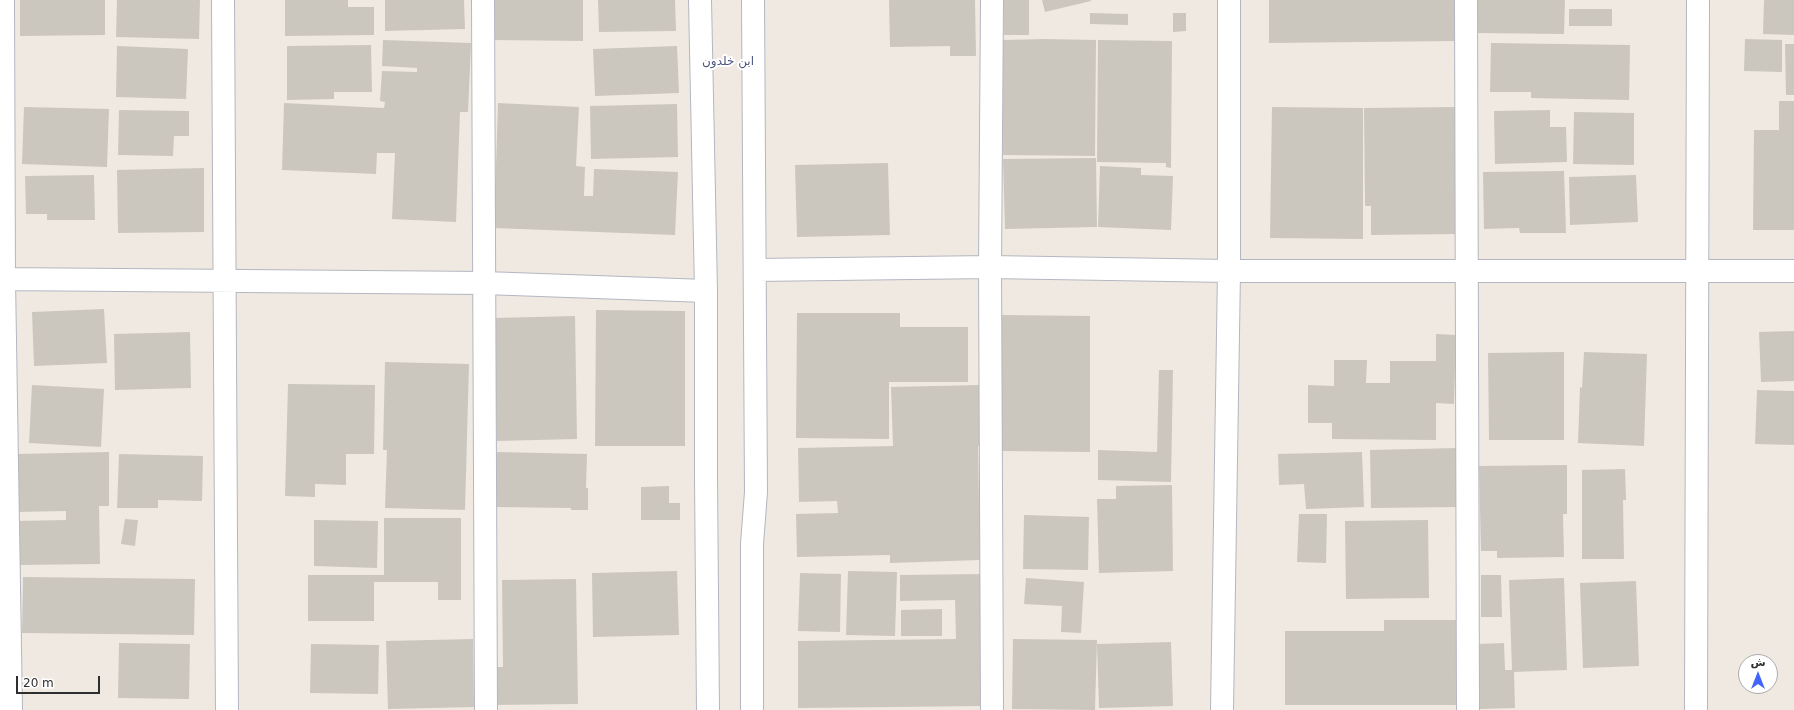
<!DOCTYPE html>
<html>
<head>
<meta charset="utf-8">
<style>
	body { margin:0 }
	#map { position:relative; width:1794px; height:710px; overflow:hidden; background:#efe9e1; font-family:"DejaVu Sans","Noto Naskh Arabic",sans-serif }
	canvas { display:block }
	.north { position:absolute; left:1738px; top:654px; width:40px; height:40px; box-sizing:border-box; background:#fff; border:1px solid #ababab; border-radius:50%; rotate:0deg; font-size:11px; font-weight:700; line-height:16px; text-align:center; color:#2e2e2e }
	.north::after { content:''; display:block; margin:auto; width:14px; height:18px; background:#4264fb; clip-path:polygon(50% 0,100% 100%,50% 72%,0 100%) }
	.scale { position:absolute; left:16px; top:676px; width:84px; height:18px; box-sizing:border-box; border:2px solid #2e2e2e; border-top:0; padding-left:5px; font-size:12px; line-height:14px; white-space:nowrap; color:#2e2e2e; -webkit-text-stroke:3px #fff; paint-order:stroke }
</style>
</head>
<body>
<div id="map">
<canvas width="1794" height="710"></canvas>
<div class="north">ش</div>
<div class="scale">20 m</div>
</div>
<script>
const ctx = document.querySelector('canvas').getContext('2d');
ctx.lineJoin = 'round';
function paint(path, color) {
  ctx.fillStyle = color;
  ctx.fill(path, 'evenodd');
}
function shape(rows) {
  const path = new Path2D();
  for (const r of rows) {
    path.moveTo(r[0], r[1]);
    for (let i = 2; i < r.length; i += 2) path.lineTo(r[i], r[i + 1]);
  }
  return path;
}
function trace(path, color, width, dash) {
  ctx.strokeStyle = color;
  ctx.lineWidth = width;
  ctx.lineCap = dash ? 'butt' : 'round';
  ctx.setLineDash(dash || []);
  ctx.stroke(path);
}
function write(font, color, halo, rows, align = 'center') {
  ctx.font = font + ' "DejaVu Sans","Noto Naskh Arabic",sans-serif';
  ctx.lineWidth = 4;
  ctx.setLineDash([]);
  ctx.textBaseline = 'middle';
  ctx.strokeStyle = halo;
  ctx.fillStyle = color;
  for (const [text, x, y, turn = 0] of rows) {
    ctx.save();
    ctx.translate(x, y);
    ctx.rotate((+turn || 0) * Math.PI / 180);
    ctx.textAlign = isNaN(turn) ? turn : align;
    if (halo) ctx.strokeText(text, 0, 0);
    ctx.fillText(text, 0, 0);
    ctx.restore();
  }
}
paint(shape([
	[20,0,105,0,105,35,20,36],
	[117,0,200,0,199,39,116,37],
	[285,0,348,0,348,7,374,7,374,35,285,36],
	[385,0,464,0,465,29,385,31],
	[492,0,583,0,583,41,491,40],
	[598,0,675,0,676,31,599,32],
	[889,0,975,0,976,56,950,56,950,46,890,47],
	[1004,0,1029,0,1029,35,1004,35],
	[1042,0,1091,0,1091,1,1045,12],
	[1269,0,1457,0,1457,41,1269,43],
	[1476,0,1565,0,1564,34,1475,33],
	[1764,0,1794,0,1794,35,1763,34],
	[1569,9,1612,9,1612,26,1569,26],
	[1090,13,1128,14,1128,25,1090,24],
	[1173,13,1186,13,1186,31,1173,32],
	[1045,39,1096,40,1095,156,1003,155,1003,40],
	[1745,39,1782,40,1782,72,1744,71],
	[383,40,471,43,468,112,460,112,456,222,392,219,395,153,377,153,376,174,282,170,284,103,384,108,385,102,380,101,382,71,417,72,417,68,382,66],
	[1098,40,1172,41,1171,168,1166,167,1166,163,1097,162],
	[1491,43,1630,45,1629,100,1531,98,1531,92,1490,92],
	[1785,44,1794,44,1794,95,1786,95],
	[371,45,372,92,334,92,334,99,287,100,287,46],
	[117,46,188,49,186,99,116,97],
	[677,46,679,93,595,96,593,49],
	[1779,101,1794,101,1794,230,1753,230,1754,130,1779,130],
	[498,103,579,107,576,166,585,167,584,196,593,196,594,169,678,172,675,235,494,228],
	[677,104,678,157,591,159,590,106],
	[24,107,109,109,107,167,22,164],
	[1272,107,1363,108,1363,239,1270,238],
	[1457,107,1458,234,1371,235,1371,206,1365,206,1364,108],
	[119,110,189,111,189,136,174,136,173,156,118,155],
	[1550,110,1550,127,1566,127,1567,162,1495,164,1494,111],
	[1574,112,1634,113,1634,165,1573,164],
	[1096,158,1097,227,1005,229,1003,159],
	[888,163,890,235,797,237,795,165],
	[1100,166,1141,168,1141,175,1173,176,1171,230,1098,227],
	[204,168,204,232,118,233,117,170],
	[1564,171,1566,233,1520,233,1519,228,1484,229,1483,172],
	[94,175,95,220,47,220,47,214,26,214,25,176],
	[1636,175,1638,222,1570,225,1569,177],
	[104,309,107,363,34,366,32,312],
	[596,310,685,311,685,446,595,446],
	[797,313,900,313,900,327,968,327,968,382,889,382,889,439,796,438],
	[1002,315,1090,316,1090,452,1001,451],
	[575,316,577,439,497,441,494,318],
	[1794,331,1794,381,1761,382,1759,332],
	[190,332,191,388,115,390,114,334],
	[1436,334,1456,335,1454,404,1436,403,1436,440,1332,439,1332,423,1308,423,1308,385,1334,386,1334,360,1367,360,1366,383,1390,383,1390,361,1436,361],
	[1564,352,1564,440,1489,440,1488,353],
	[1584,352,1647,354,1644,446,1578,443,1580,387,1582,388],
	[385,362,469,364,465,510,385,508,387,450,383,450],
	[1159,370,1173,370,1171,482,1098,480,1098,450,1157,452],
	[288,384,375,385,374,454,346,454,346,485,315,484,315,497,285,496],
	[32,385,104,389,101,447,29,443],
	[979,385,980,446,978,446,980,560,890,563,890,555,797,557,796,514,838,513,837,501,799,502,798,448,893,446,891,387],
	[1757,390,1794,391,1794,445,1755,444],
	[1458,448,1459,507,1371,508,1370,450],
	[109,452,109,506,99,506,100,564,18,565,17,521,66,520,66,511,17,512,16,454],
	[497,452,587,454,586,488,588,488,588,510,571,510,571,508,496,507],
	[1362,452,1364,507,1306,509,1304,484,1279,485,1278,454],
	[119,454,203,456,202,501,158,500,158,508,117,508],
	[1567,465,1567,514,1563,514,1564,557,1497,558,1497,551,1481,551,1479,466],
	[1625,469,1626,500,1623,500,1624,559,1582,559,1582,470],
	[1172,485,1173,571,1099,573,1097,499,1116,499,1116,486],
	[669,486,669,503,680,503,680,520,641,520,641,487],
	[1299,514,1327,514,1326,563,1297,562],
	[1024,515,1089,517,1088,570,1023,569],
	[384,518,461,518,461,600,438,600,438,582,374,582,374,621,308,621,308,575,384,575],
	[125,519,138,520,135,546,121,544],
	[314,520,378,521,377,568,314,566],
	[1428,520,1429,598,1346,599,1345,521],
	[677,571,679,635,593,637,592,573],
	[848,571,897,572,895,636,846,635],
	[800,573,841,574,840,632,798,631],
	[983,574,984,706,798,708,798,641,956,639,955,600,900,601,900,575],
	[1481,575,1501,575,1502,617,1481,617],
	[23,577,195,579,194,635,22,633],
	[1026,578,1084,582,1081,633,1061,632,1062,606,1024,604],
	[1564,578,1567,670,1514,672,1515,708,1480,709,1478,644,1504,643,1505,670,1512,670,1509,580],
	[576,579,578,704,490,705,490,667,503,667,502,580],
	[1636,581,1639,666,1583,668,1580,583],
	[942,609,942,636,901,636,901,610],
	[1384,620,1458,620,1458,705,1285,705,1285,631,1384,631],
	[473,639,474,707,388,709,386,641],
	[1013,639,1097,640,1095,710,1012,709],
	[1171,642,1173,706,1099,708,1097,644],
	[119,643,190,644,189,699,118,698],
	[311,644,379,645,378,694,310,693]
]), '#cbc7bf');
const minor = shape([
	[3,0,4,279,11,710],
	[223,0,227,710],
	[483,0,486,710],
	[700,0,706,291,706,477,708,710],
	[992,0,990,267,992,710],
	[1466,0,1468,710],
	[755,270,990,267,1229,271,1794,271],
	[0,279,485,283,706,291],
	[752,710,752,544,756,492,753,0],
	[1222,710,1229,271,1229,0],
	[1696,710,1698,0]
]);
trace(minor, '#b4b7c1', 24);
trace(minor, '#fff', 22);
write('12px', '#4d5680', '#fff', [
	["ابن خلدون",728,62]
]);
</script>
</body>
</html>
